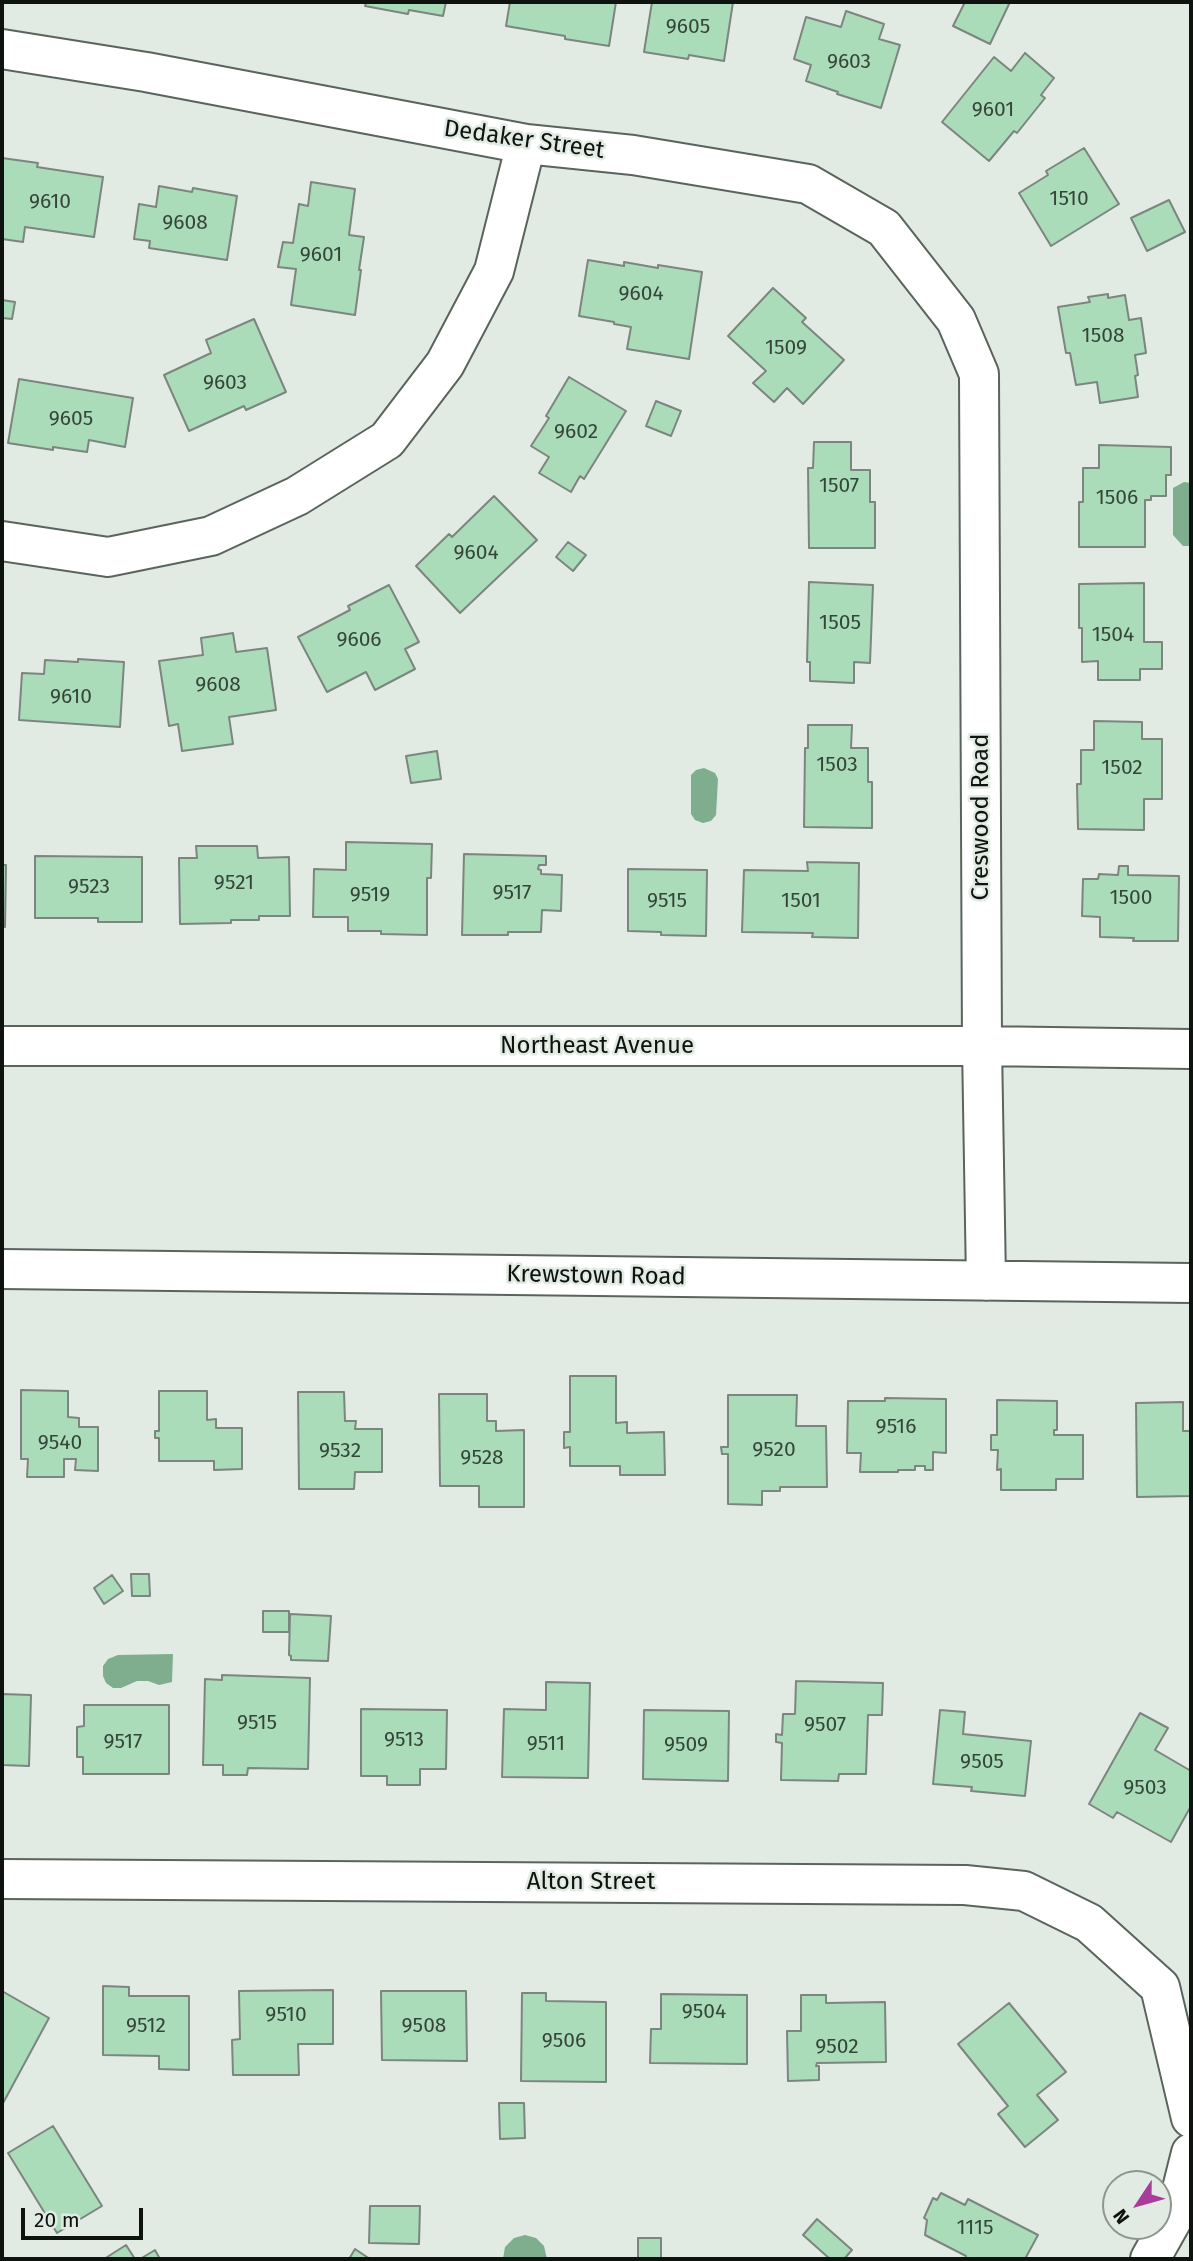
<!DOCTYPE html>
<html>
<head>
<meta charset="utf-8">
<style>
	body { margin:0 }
	#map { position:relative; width:1193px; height:2261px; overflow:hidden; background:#e1ebe4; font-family:"Fira Sans",sans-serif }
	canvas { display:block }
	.frame { position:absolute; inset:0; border:4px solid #0f1310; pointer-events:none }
	.north { position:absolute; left:1102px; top:2170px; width:70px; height:70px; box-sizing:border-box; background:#e1ebe4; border:2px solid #8d958f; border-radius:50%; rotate:234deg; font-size:19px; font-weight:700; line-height:28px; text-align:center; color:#0f1310 }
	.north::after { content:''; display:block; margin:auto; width:24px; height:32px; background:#aa3c99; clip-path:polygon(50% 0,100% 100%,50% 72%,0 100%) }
	.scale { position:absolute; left:21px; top:2208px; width:122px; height:32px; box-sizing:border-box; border:4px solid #0f1310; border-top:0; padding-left:9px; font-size:21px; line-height:24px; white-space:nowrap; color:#0f1310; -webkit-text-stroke:5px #e1ebe4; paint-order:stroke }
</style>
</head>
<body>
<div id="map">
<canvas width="1193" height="2261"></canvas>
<div class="frame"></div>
<div class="north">N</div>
<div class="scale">20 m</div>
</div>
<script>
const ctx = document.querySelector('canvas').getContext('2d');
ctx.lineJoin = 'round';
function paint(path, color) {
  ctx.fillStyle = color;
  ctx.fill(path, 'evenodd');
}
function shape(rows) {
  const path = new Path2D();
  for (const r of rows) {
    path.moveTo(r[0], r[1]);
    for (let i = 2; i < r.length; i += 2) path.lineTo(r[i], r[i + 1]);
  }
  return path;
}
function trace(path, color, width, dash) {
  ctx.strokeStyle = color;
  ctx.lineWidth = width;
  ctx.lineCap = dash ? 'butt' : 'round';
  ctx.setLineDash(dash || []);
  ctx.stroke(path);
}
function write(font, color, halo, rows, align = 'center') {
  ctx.font = font + ' "Fira Sans",sans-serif';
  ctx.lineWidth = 5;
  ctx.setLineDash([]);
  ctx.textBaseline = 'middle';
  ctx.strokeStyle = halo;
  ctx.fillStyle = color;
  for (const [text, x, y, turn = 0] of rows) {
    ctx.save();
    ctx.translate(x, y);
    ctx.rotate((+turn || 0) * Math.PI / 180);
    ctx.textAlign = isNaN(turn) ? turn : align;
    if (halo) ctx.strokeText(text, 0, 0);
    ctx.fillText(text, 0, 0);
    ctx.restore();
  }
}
paint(shape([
	[1184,482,1191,483,1191,546,1183,546,1173,535,1173,488],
	[704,768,715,773,718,779,716,815,711,821,703,823,695,820,691,814,691,775,696,770],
	[173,1654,172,1682,159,1685,148,1681,137,1681,121,1688,113,1688,106,1683,103,1676,103,1666,108,1659,118,1655],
	[525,2235,536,2238,544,2246,547,2259,503,2259,505,2247,514,2238]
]), '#7eae8d');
const building = shape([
	[360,2,446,2,443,16,409,10,408,14,365,6,366,3,360,2],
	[510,2,616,2,609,46,565,39,565,36,506,26,510,2],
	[652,2,733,2,724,61,689,55,688,59,644,52,652,2],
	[965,2,1010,2,990,44,953,26,965,2],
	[846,11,884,24,879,39,900,45,881,108,837,94,838,92,806,81,811,65,794,59,806,17,841,27,846,11],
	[1025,53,1054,78,1041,95,1045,98,1017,133,1014,131,989,161,942,122,994,57,1011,71,1025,53],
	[1084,148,1119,204,1051,246,1019,193,1048,175,1046,171,1084,148],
	[2,158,38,163,37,167,103,177,94,237,25,227,23,242,2,239,2,158],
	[311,182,355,189,349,235,364,237,359,270,361,270,355,315,291,305,296,269,278,267,283,242,293,243,299,204,308,206,311,182],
	[159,186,192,192,193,188,237,196,227,260,149,248,150,241,134,239,139,204,156,207,159,186],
	[1169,200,1185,232,1147,251,1131,218,1169,200],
	[588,260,624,266,624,262,658,268,658,265,702,272,689,359,627,349,631,327,614,324,614,322,579,316,588,260],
	[773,288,806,318,802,322,844,360,803,404,787,388,774,402,753,383,766,371,728,336,773,288],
	[1108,294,1108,298,1125,295,1129,320,1141,318,1146,353,1135,355,1138,375,1135,376,1138,397,1100,403,1097,382,1076,385,1070,353,1066,353,1058,307,1090,302,1088,297,1108,294],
	[2,300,15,302,12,319,2,318,2,300],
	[254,319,286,392,246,410,244,406,189,431,164,375,211,353,206,340,254,319],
	[569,377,626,411,584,479,580,476,571,492,539,473,549,457,531,446,549,418,546,416,569,377],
	[19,379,133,398,125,447,89,440,87,452,53,447,53,450,8,443,19,379],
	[656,401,681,411,671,436,646,426,656,401],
	[814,442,851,442,851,470,870,470,870,502,875,502,875,548,809,548,808,468,813,468,814,442],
	[1099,445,1171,447,1171,475,1166,475,1166,496,1151,496,1151,500,1145,500,1145,547,1079,547,1079,502,1083,502,1083,468,1099,468,1099,445],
	[494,496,537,540,460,613,416,566,449,534,452,537,494,496],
	[568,542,586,555,573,571,556,557,568,542],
	[809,582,873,585,870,663,854,662,854,683,810,681,810,662,807,662,809,582],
	[1144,583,1144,642,1162,642,1162,669,1140,669,1140,680,1098,680,1098,661,1082,662,1082,628,1079,628,1079,584,1144,583],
	[389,585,419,642,405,649,415,669,375,690,366,672,327,692,298,637,350,610,348,606,389,585],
	[233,633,236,652,267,648,276,710,229,717,233,744,182,751,178,724,169,726,159,661,203,655,201,638,233,633],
	[78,659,124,662,120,727,19,720,22,673,44,674,45,660,78,662,78,659],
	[1094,721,1142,722,1142,739,1162,739,1162,799,1144,799,1144,830,1078,829,1077,784,1081,784,1081,750,1094,750,1094,721],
	[808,725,852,725,851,748,868,748,868,782,872,782,872,828,804,827,805,748,808,748,808,725],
	[437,751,441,779,411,783,406,756,437,751],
	[346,842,432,844,431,878,427,878,427,935,381,934,381,931,348,931,348,917,313,917,314,869,346,870,346,842],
	[196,846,257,846,258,858,289,857,290,916,259,916,259,920,231,920,231,923,180,924,179,858,197,858,196,846],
	[464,854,546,856,546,865,539,865,538,869,541,870,541,874,562,875,561,911,542,910,541,932,508,932,508,935,462,935,464,854],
	[35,856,142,857,142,922,98,922,98,918,35,918,35,856],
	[807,862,859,863,858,938,812,937,813,933,742,932,744,870,808,871,807,862],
	[2,865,6,865,5,927,2,927,2,865],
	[1119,866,1128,866,1128,875,1179,876,1178,941,1133,941,1134,938,1100,937,1100,917,1082,916,1083,879,1098,879,1099,874,1118,875,1119,866],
	[628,869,707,870,706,936,661,935,661,932,628,931,628,869],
	[570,1376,616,1376,616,1423,627,1422,627,1433,664,1432,665,1475,620,1475,620,1466,570,1466,570,1447,564,1448,564,1432,570,1432,570,1376],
	[21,1390,68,1391,68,1417,79,1418,79,1427,98,1427,98,1471,75,1470,76,1459,64,1459,64,1477,27,1477,28,1459,21,1459,21,1390],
	[159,1391,207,1391,207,1420,216,1419,216,1428,242,1428,242,1469,214,1470,214,1461,159,1461,159,1438,155,1438,155,1431,159,1431,159,1391],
	[298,1392,344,1392,345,1421,356,1421,355,1429,382,1429,382,1472,355,1472,354,1489,299,1489,298,1392],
	[439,1394,487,1394,487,1421,496,1421,496,1431,524,1430,524,1507,479,1507,479,1486,440,1486,439,1394],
	[728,1395,797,1395,796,1426,826,1426,827,1487,780,1487,780,1491,762,1491,762,1505,728,1504,728,1454,722,1454,721,1447,728,1447,728,1395],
	[885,1398,946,1399,946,1453,933,1452,933,1470,925,1470,925,1466,915,1466,915,1470,898,1470,898,1472,860,1472,861,1453,847,1453,848,1401,885,1401,885,1398],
	[997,1400,1057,1401,1057,1430,1054,1430,1054,1435,1083,1435,1083,1479,1056,1479,1056,1490,1001,1490,1001,1469,997,1470,998,1450,991,1450,991,1435,997,1435,997,1400],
	[1183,1402,1183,1431,1191,1431,1191,1496,1137,1497,1136,1403,1183,1402],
	[131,1574,149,1574,150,1596,132,1596,131,1574],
	[112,1575,123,1591,104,1604,94,1588,112,1575],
	[263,1611,289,1611,289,1632,263,1632,263,1611],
	[290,1614,331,1616,328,1661,291,1660,291,1656,289,1655,290,1614],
	[222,1675,310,1678,308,1769,248,1768,247,1775,223,1775,223,1765,203,1765,205,1679,222,1680,222,1675],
	[796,1681,883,1683,882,1715,868,1715,866,1774,839,1774,838,1781,781,1780,782,1743,776,1742,776,1734,782,1735,783,1714,795,1714,796,1681],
	[546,1682,590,1683,588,1778,502,1777,504,1709,546,1710,546,1682],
	[2,1694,31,1695,29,1766,2,1765,2,1694],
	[84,1705,169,1705,169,1774,83,1774,83,1757,77,1757,77,1727,84,1726,84,1705],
	[361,1709,447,1710,446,1769,420,1769,420,1785,387,1785,387,1776,361,1776,361,1709],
	[644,1710,729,1711,728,1781,643,1779,644,1710],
	[940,1710,965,1712,963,1734,1031,1741,1025,1796,971,1791,972,1787,933,1784,940,1710],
	[1140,1713,1168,1728,1155,1750,1191,1771,1191,1806,1171,1842,1117,1812,1113,1818,1089,1804,1140,1713],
	[103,1986,129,1987,129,1996,189,1996,189,2070,159,2069,159,2056,103,2055,103,1986],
	[333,1990,333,2044,298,2044,299,2075,233,2075,232,2040,240,2039,239,1991,333,1990],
	[2,1991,49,2018,2,2105,2,1991],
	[381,1991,466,1991,467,2061,382,2060,381,1991],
	[522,1993,546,1993,546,2001,606,2002,606,2082,521,2081,522,1993],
	[661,1994,747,1995,747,2064,650,2063,651,2029,661,2029,661,1994],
	[801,1995,826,1995,826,2003,885,2002,886,2062,817,2063,816,2066,819,2066,819,2080,788,2081,787,2031,801,2031,801,1995],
	[1009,2003,1066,2072,1037,2095,1058,2120,1025,2147,998,2114,1008,2106,958,2044,1009,2003],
	[499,2103,524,2103,525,2138,500,2139,499,2103],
	[53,2126,102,2206,57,2233,8,2153,53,2126],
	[941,2193,965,2205,968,2199,1038,2235,1025,2259,965,2259,966,2256,925,2235,927,2220,924,2218,933,2198,937,2200,941,2193],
	[370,2206,420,2206,419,2244,369,2243,370,2206],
	[817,2219,852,2250,844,2259,830,2259,803,2235,817,2219],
	[638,2238,661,2238,661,2259,638,2259,638,2238],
	[126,2245,135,2259,104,2259,126,2245],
	[355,2249,370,2259,349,2259,355,2249],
	[155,2250,160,2259,140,2259,155,2250]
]);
paint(building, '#aadcb9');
trace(building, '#7c857e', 2);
const minor = shape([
	[2,49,146,72,526,144,633,155,808,184,884,228,956,320,979,374,982,1046,986,1281],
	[2,541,108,557,211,536,297,496,387,440,445,364,494,271,526,144],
	[2,1046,982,1046,1191,1049],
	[2,1269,1191,1283],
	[2,1879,965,1885,1024,1891,1089,1923,1160,1987,1191,2118],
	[1150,2259,1176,2213,1191,2153]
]);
trace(minor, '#5a635c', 42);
trace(minor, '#fff', 38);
write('21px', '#36453a', null, [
	["9605",688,27],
	["9603",849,62],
	["9601",993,110],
	["1510",1069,199],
	["9610",50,202],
	["9608",185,223],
	["9601",321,255],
	["9604",641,294],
	["1508",1103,336],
	["1509",786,348],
	["9603",225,383],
	["9605",71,419],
	["9602",576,432],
	["1507",839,486],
	["1506",1117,498],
	["9604",476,553],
	["1505",840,623],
	["1504",1113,635],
	["9606",359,640],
	["9608",218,685],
	["9610",71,697],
	["1503",837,765],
	["1502",1122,768],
	["9521",234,883],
	["9523",89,887],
	["9517",512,893],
	["9519",370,895],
	["1500",1131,898],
	["9515",667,901],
	["1501",801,901],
	["9516",896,1427],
	["9540",60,1443],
	["9520",774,1450],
	["9532",340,1451],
	["9528",482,1458],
	["9515",257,1723],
	["9507",825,1725],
	["9513",404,1740],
	["9517",123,1742],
	["9511",546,1744],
	["9509",686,1745],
	["9505",982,1762],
	["9503",1145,1788],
	["9504",704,2012],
	["9510",286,2015],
	["9512",146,2026],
	["9508",424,2026],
	["9506",564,2041],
	["9502",837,2047],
	["1115",975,2228]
]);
write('24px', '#0f1310', '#e1ebe4', [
	["Dedaker Street",524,140,8],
	["Creswood Road",981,817,-90],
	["Northeast Avenue",597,1046],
	["Krewstown Road",596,1276,1],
	["Alton Street",591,1882]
]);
</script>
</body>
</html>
